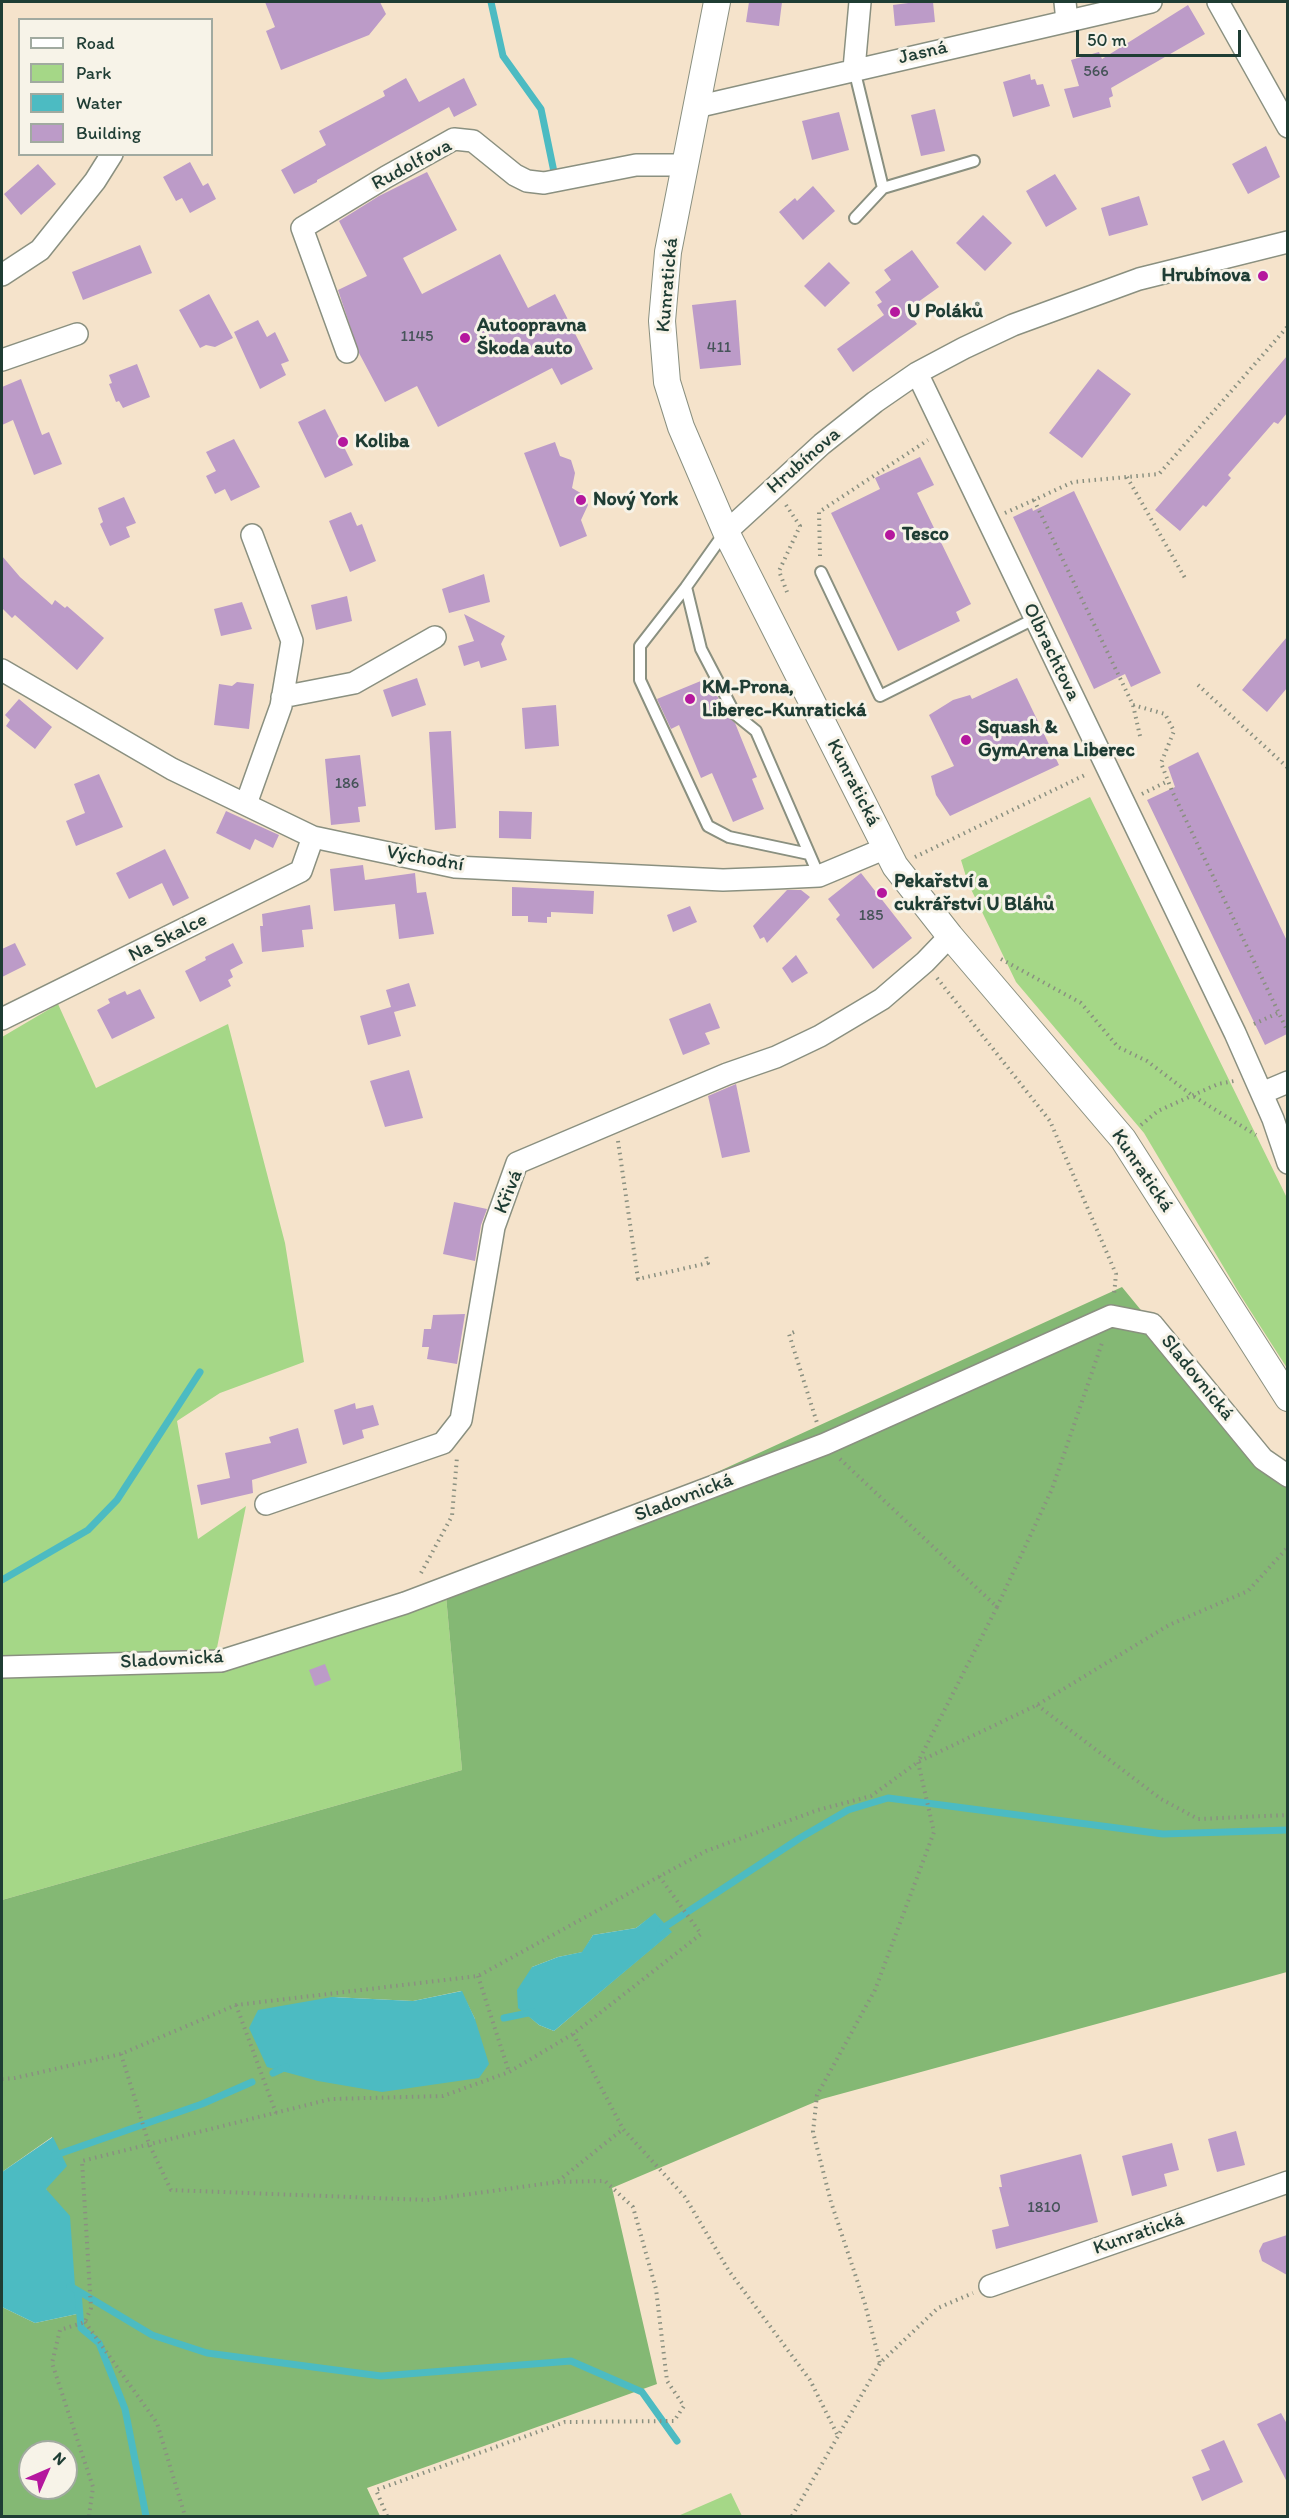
<!DOCTYPE html>
<html>
<head>
<meta charset="utf-8">
<style>
	body { margin:0 }
	#map { position:relative; width:1289px; height:2518px; overflow:hidden; background:#f5e3cb; font-family:Itim,sans-serif }
	canvas { display:block }
	.frame { position:absolute; inset:0; border:3px solid #1f3d34; pointer-events:none }
	.legend { position:absolute; left:18px; top:18px; width:195px; height:138px; box-sizing:border-box; background:#f7f3e8; border:2px solid #a1aaa0; margin:0; padding:8px 10px; list-style:none; font-size:18px; color:#1f3d34 }
	.legend li { display:flex; align-items:center; gap:12px; height:30px }
	.legend b { width:30px; border:2px solid #a1aaa0 }
	.north { position:absolute; left:18px; top:2440px; width:60px; height:60px; box-sizing:border-box; background:#f7f3e8; border:2px solid #a1aaa0; border-radius:50%; rotate:45deg; font-size:16px; font-weight:700; line-height:24px; text-align:center; color:#1f3d34 }
	.north::after { content:''; display:block; margin:auto; width:21px; height:27px; background:#b5179e; clip-path:polygon(50% 0,100% 100%,50% 72%,0 100%) }
	.scale { position:absolute; left:1076px; top:30px; width:165px; height:27px; box-sizing:border-box; border:3px solid #1f3d34; border-top:0; padding-left:8px; font-size:18px; line-height:21px; white-space:nowrap; color:#1f3d34; -webkit-text-stroke:4px #f7f3e8; paint-order:stroke }
</style>
</head>
<body>
<div id="map">
<canvas width="1289" height="2518"></canvas>
<div class="frame"></div>
<ul class="legend">
<li><b style="height:8px;background:#fff"></b>Road</li>
<li><b style="height:16px;background:#a5d787"></b>Park</li>
<li><b style="height:16px;background:#4cbbc2"></b>Water</li>
<li><b style="height:16px;background:#bc9bc8"></b>Building</li>
</ul>
<div class="north">N</div>
<div class="scale">50 m</div>
</div>
<script>
const ctx = document.querySelector('canvas').getContext('2d');
ctx.lineJoin = 'round';
function paint(path, color) {
  ctx.fillStyle = color;
  ctx.fill(path, 'evenodd');
}
function shape(rows) {
  const path = new Path2D();
  for (const r of rows) {
    path.moveTo(r[0], r[1]);
    for (let i = 2; i < r.length; i += 2) path.lineTo(r[i], r[i + 1]);
  }
  return path;
}
function trace(path, color, width, dash) {
  ctx.strokeStyle = color;
  ctx.lineWidth = width;
  ctx.lineCap = dash ? 'butt' : 'round';
  ctx.setLineDash(dash || []);
  ctx.stroke(path);
}
function write(font, color, halo, rows, align = 'center') {
  ctx.font = font + ' Itim,sans-serif';
  ctx.lineWidth = 6;
  ctx.setLineDash([]);
  ctx.textBaseline = 'middle';
  ctx.strokeStyle = halo;
  ctx.fillStyle = color;
  for (const [text, x, y, turn = 0] of rows) {
    ctx.save();
    ctx.translate(x, y);
    ctx.rotate((+turn || 0) * Math.PI / 180);
    ctx.textAlign = isNaN(turn) ? turn : align;
    if (halo) ctx.strokeText(text, 0, 0);
    ctx.fillText(text, 0, 0);
    ctx.restore();
  }
}
paint(shape([
	[1090,797,1287,1198,1287,1368,1239,1293,1144,1133,1016,982,968,883,961,860],
	[58,1004,96,1088,228,1024,285,1243,304,1362,220,1393,177,1421,198,1539,246,1506,213,1667,446,1596,462,1770,2,1900,2,1037],
	[731,2493,742,2516,678,2516]
]), '#a5d787');
paint(shape([
	[1122,1287,1263,1459,1287,1470,1287,1972,822,2099,612,2188,657,2384,367,2488,380,2516,2,2516,2,2307,35,2323,77,2314,46,2189,52,2137,2,2172,2,1900,462,1770,446,1596],
	[655,1914,671,1932,554,2031,539,2025,524,2012,532,1967,558,1957,583,1952,593,1935,636,1928],
	[461,1991,475,2019,332,1997,413,2001],
	[30,2452,66,2452,66,2488,30,2488]
]), '#84b874');
paint(shape([
	[655,1913,672,1932,554,2031,539,2025,518,2008,517,1990,532,1967,558,1957,582,1952,593,1935,636,1928],
	[462,1991,475,2019,489,2064,479,2078,382,2092,318,2081,267,2067,249,2028,258,2010,332,1997,413,2001],
	[53,2137,67,2166,46,2189,70,2216,77,2314,35,2323,2,2307,2,2172]
]), '#4cbbc2');
trace(shape([
	[491,2,503,56,541,109,554,172],
	[2,1580,88,1530,117,1500,200,1372],
	[660,1930,800,1838,848,1810,888,1798,1163,1834,1288,1830],
	[504,2018,533,2012],
	[273,2073,286,2067],
	[53,2156,202,2104,252,2082],
	[70,2286,152,2335,207,2353,381,2376,571,2361,642,2392,677,2441],
	[78,2292,81,2328,99,2343,125,2409,146,2516]
]), '#4cbbc2', 7);
paint(shape([
	[265,2,380,2,386,14,369,35,281,70,266,31,275,27],
	[749,2,782,2,779,26,746,22],
	[916,2,933,2,935,22,895,26,893,5],
	[1188,5,1205,34,1111,88,1113,96,1109,98,1111,107,1073,118,1064,89,1079,86,1071,60,1099,52,1102,59],
	[1030,74,1031,80,1035,79,1037,85,1043,84,1050,106,1013,117,1003,82],
	[406,78,419,102,464,78,477,105,454,117,449,107,317,180,317,182,294,194,281,170,326,145,319,131,385,96,383,91],
	[935,109,945,151,921,156,911,115],
	[839,112,849,150,812,160,802,121],
	[1266,146,1280,177,1248,194,1232,164],
	[190,162,203,186,208,183,216,199,190,213,182,198,176,201,163,177],
	[38,164,56,184,21,215,4,194],
	[427,172,457,230,403,258,422,294,500,254,528,308,555,294,593,369,561,385,552,368,438,427,417,386,385,402,359,353,338,290,367,276,339,221,379,196],
	[1055,174,1077,209,1046,227,1026,191],
	[813,186,835,211,803,240,779,212,795,198,797,201],
	[1139,196,1148,225,1109,236,1101,208],
	[983,215,1012,243,985,271,956,243],
	[140,245,152,273,83,300,72,272],
	[912,250,939,287,907,310,917,324,853,372,837,349,884,315,877,305,882,302,875,292,891,280,884,270],
	[829,262,850,283,825,307,804,286],
	[209,294,233,338,215,347,206,345,200,348,179,310],
	[736,300,741,365,700,369,692,305],
	[258,320,267,337,275,332,289,361,281,364,286,375,260,389,234,332],
	[1287,356,1287,413,1278,424,1274,422,1228,475,1231,478,1206,507,1203,505,1180,531,1155,510],
	[137,364,150,397,123,408,119,401,116,402,109,384,112,383,109,375],
	[1098,369,1131,394,1082,458,1049,433],
	[21,379,42,435,49,432,62,464,34,475,13,420,2,425,2,387],
	[325,409,353,465,325,478,298,422],
	[234,439,260,487,231,501,225,489,215,494,206,476,216,471,206,452],
	[555,442,560,456,571,460,575,473,572,488,584,495,588,505,581,520,587,536,560,547,524,453],
	[920,457,934,485,917,493,971,604,956,612,960,621,898,651,831,513,880,489,875,478],
	[1074,491,1161,673,1131,687,1125,674,1094,689,1013,517,1032,508,1033,511],
	[124,497,136,523,126,527,130,537,110,546,100,524,103,522,98,508],
	[351,512,357,526,362,524,376,561,350,572,329,521],
	[2,556,20,577,52,605,55,600,65,608,67,606,104,638,77,670,15,615,12,618,2,608],
	[484,574,490,602,449,613,442,589],
	[347,596,352,621,316,630,311,605],
	[242,602,252,629,221,636,214,609],
	[464,614,505,636,501,644,507,660,481,668,479,661,464,666,458,646,474,641],
	[1287,637,1287,688,1267,712,1242,690],
	[417,678,426,705,392,717,383,690],
	[708,678,728,717,735,723,757,777,752,779,764,809,733,822,712,773,701,778,679,725,671,729,657,699],
	[1017,678,1059,765,950,816,936,795,931,776,954,766,929,715,953,700,970,695,972,699],
	[237,682,254,684,249,729,214,725,219,684,232,686],
	[19,699,52,727,35,749,6,726,10,720,5,715],
	[556,705,559,746,525,749,522,708],
	[451,731,456,828,435,830,429,732],
	[1198,752,1287,941,1287,1034,1265,1045,1147,800,1175,787,1168,767],
	[360,755,366,806,358,807,360,822,331,825,325,759],
	[99,774,123,827,76,846,66,821,85,813,74,784],
	[226,811,279,835,273,848,255,839,250,850,216,833],
	[499,811,532,812,531,839,499,838],
	[165,849,189,898,173,906,162,883,129,899,116,873],
	[363,865,365,880,415,873,417,893,426,892,434,934,399,939,395,904,334,911,330,869],
	[861,873,912,938,873,969,836,919,840,915,828,899],
	[512,887,594,891,593,914,551,912,551,917,547,917,547,923,528,922,528,916,512,916],
	[787,890,801,890,810,897,767,943,764,937,760,939,753,926],
	[310,905,313,929,302,930,304,947,262,952,260,926,263,926,262,914],
	[690,906,697,922,673,932,667,915],
	[15,943,26,965,2,977,2,949],
	[233,943,243,963,230,970,233,977,228,980,231,986,200,1002,185,971,206,960,205,957],
	[796,955,808,973,792,983,782,968],
	[409,983,416,1006,394,1012,401,1036,368,1045,360,1016,391,1007,386,990],
	[140,989,155,1018,112,1039,97,1010,110,1003,108,999,125,991,127,995],
	[710,1003,720,1028,705,1033,710,1044,683,1055,669,1019],
	[409,1070,423,1118,385,1127,370,1081],
	[736,1084,750,1152,722,1158,708,1096],
	[454,1202,487,1209,481,1225,475,1261,443,1254],
	[465,1314,457,1364,427,1359,429,1347,422,1347,424,1329,431,1329,433,1315],
	[355,1403,356,1409,373,1405,379,1425,362,1430,364,1438,343,1445,334,1410],
	[298,1428,307,1463,252,1480,253,1493,201,1505,197,1485,230,1478,225,1453,271,1443,269,1437],
	[325,1664,331,1680,315,1686,309,1670],
	[1236,2131,1245,2165,1217,2172,1208,2139],
	[1172,2143,1179,2170,1164,2174,1167,2186,1132,2196,1122,2156],
	[1081,2154,1098,2222,996,2249,992,2230,1009,2226,999,2187,1002,2187,1000,2175],
	[1287,2235,1287,2275,1262,2261,1259,2251,1263,2243],
	[1281,2413,1287,2424,1287,2482,1257,2424],
	[1224,2440,1243,2482,1202,2501,1192,2477,1210,2470,1201,2450]
]), '#bc9bc8');
const service = shape([
	[854,69,883,188,855,218],
	[883,188,974,161],
	[725,532,686,587,701,649,735,714,756,731,819,876],
	[821,572,880,696,1034,619],
	[686,587,640,646,640,680,708,826,729,837,809,854]
]);
const minor = shape([
	[1065,2,1067,21],
	[1218,2,1288,127],
	[854,69,860,2],
	[696,107,1151,2],
	[2,275,40,250,95,181,112,154],
	[347,352,302,228,386,177,454,139,473,141,515,175,527,181,544,183,636,165,684,165],
	[2,360,77,334],
	[917,373,1235,1033,1273,1119,1288,1163],
	[726,532,822,444,875,402,917,373,964,348,1013,325,1139,279,1288,242],
	[2,670,172,769,313,837,455,867,723,880,776,878,819,876,886,848],
	[282,697,354,683,435,637],
	[246,804,281,706,292,641,252,535],
	[2,1019,301,871,313,837],
	[1262,1093,1288,1082],
	[266,1504,443,1443,461,1420,494,1227,517,1163,727,1074,776,1057,820,1036,882,999,925,962,950,936],
	[2,1667,221,1661,405,1603,825,1444,1111,1316,1152,1324,1263,1459,1288,1476],
	[990,2286,1288,2182]
]);
const tertiary = shape([
	[717,2,668,252,662,321,667,382,681,427,726,532,895,866,950,936,1123,1139,1288,1398]
]);
trace(service, '#8a9080', 14);
trace(minor, '#8a9080', 24);
trace(tertiary, '#8a9080', 28);
trace(shape([
	[1127,477,1185,578],
	[786,505,800,526,779,571,787,592],
	[1005,513,1034,500],
	[820,556,819,512,928,440],
	[1198,685,1288,768],
	[1133,705,1165,714,1174,731,1161,763,1172,791,1288,1032],
	[1140,736,1133,705,1034,500,1073,482,1159,474,1288,326],
	[1142,794,1168,781],
	[915,857,1087,774],
	[1001,959,1081,1003,1118,1047,1147,1061,1193,1096,1256,1135],
	[937,978,1050,1121,1116,1274,1114,1295],
	[1254,1024,1278,1013],
	[1141,1125,1158,1111,1218,1084,1234,1081],
	[618,1141,638,1279,708,1263,706,1256],
	[794,1332,789,1334,818,1426],
	[840,1459,997,1607,918,1762,934,1832,875,1990,817,2095,813,2132,831,2202,865,2304,880,2363],
	[421,1573,452,1516,457,1457],
	[997,1607,1052,1489,1102,1343],
	[1037,1705,1161,1799,1198,1819,1288,1815],
	[478,1976,509,2072],
	[236,2005,276,2113],
	[573,2034,623,2129,685,2197,729,2271,810,2380,839,2438],
	[121,2054,149,2144,171,2190,427,2200,557,2182,623,2129],
	[2,2079,15,2078,121,2054,236,2005,478,1976,706,1851,818,1810,871,1796,918,1762,1037,1705,1169,1625,1248,1591,1288,1547],
	[85,2322,157,2423,185,2516],
	[89,2516,93,2487,52,2363,60,2330,85,2322,91,2308,82,2161,331,2099,443,2096,509,2072,573,2034,701,1934,659,1876],
	[387,2516,376,2490,565,2422,674,2421,684,2406,667,2381,656,2289,633,2207,605,2181,557,2182],
	[792,2516,880,2363,938,2308,973,2293]
]), '#8a9080', 4, [1.5, 4.5]);
trace(service, '#fff', 10);
trace(minor, '#fff', 21);
trace(tertiary, '#fff', 26);
for (const [x, y, r, color] of [
	[1263,276,6,"#b5179e"],
	[895,312,6,"#b5179e"],
	[465,338,6,"#b5179e"],
	[343,442,6,"#b5179e"],
	[581,500,6,"#b5179e"],
	[890,535,6,"#b5179e"],
	[690,699,6,"#b5179e"],
	[966,740,6,"#b5179e"],
	[882,893,6,"#b5179e"]
]) {
  const dot = new Path2D();
  dot.arc(x, y, r, 0, 2 * Math.PI);
  ctx.fillStyle = color;
  ctx.fill(dot);
  trace(dot, '#f7f3e8', 2);
}
write('16px', '#465459', null, [
	["566",1096,72],
	["1145",417,337],
	["411",719,348],
	["186",347,784],
	["185",871,916],
	["1810",1044,2208]
]);
write('20px', '#1f3d34', '#f7f3e8', [
	["Jasná",923,53,-13],
	["Rudolfova",412,165,-28],
	["Kunratická",668,285,-85],
	["Hrubínova",804,461,-41],
	["Olbrachtova",1051,652,64],
	["Kunratická",853,783,63],
	["Východní",425,859,10],
	["Na Skalce",168,938,-27],
	["Kunratická",1142,1171,56],
	["Křivá",509,1192,-68],
	["Sladovnická",1197,1378,51],
	["Sladovnická",684,1498,-21],
	["Sladovnická",172,1660,-3],
	["Kunratická",1139,2234,-19]
]);
write('bold 20px', '#1f3d34', '#f7f3e8', [
	["Hrubínova",1251,276,"right"],
	["U Poláků",907,312],
	["Autoopravna",477,326],
	["Škoda auto",477,349],
	["Koliba",355,442],
	["Nový York",593,500],
	["Tesco",902,535],
	["KM-Prona,",702,688],
	["Liberec-Kunratická",702,711],
	["Squash &",978,728],
	["GymArena Liberec",978,751],
	["Pekařství a",894,882],
	["cukrářství U Bláhů",894,905]
], 'left');
</script>
</body>
</html>
